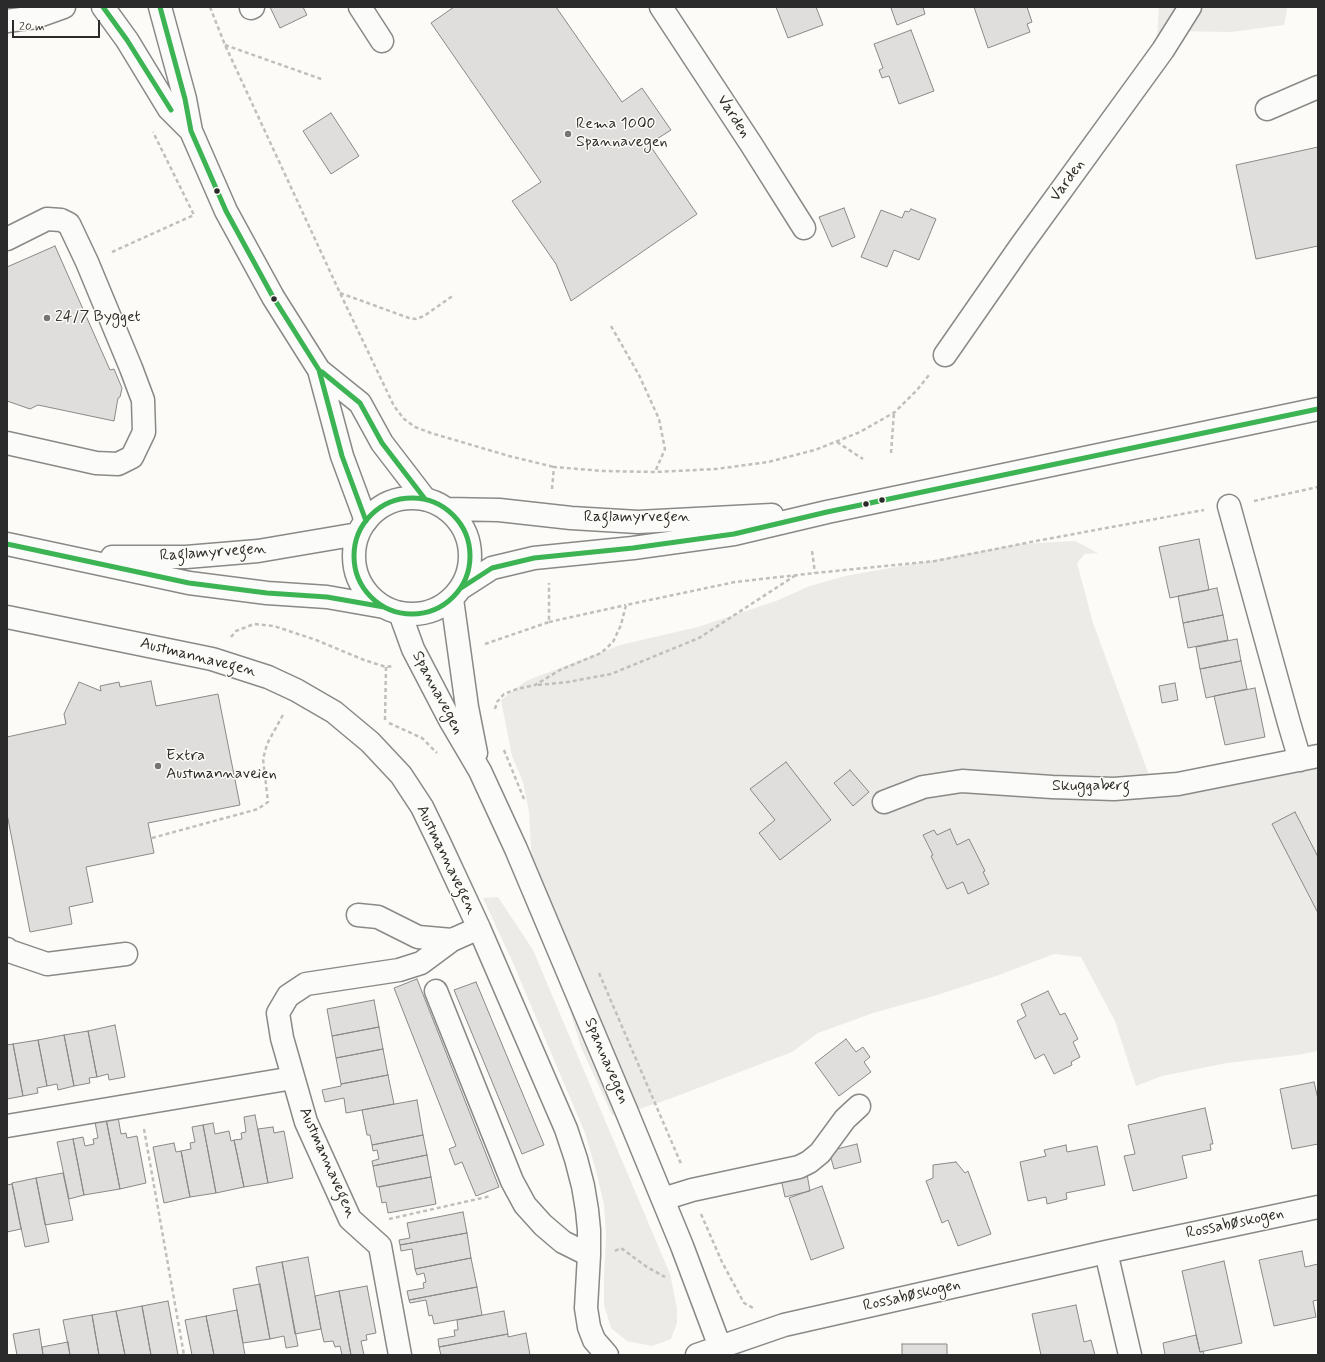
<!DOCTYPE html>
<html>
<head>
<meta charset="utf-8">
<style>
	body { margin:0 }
	#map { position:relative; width:1325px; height:1362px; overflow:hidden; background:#fcfbf8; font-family:Mynerve,sans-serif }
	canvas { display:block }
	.frame { position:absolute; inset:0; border:8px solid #2b2b2b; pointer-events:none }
	.scale { position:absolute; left:12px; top:20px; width:88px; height:18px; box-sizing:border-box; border:2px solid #2b2b2b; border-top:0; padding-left:5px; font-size:12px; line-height:14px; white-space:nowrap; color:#2b2b2b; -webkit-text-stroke:3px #fdfcf7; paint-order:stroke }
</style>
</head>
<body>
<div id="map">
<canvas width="1325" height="1362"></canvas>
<div class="frame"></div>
<div class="scale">20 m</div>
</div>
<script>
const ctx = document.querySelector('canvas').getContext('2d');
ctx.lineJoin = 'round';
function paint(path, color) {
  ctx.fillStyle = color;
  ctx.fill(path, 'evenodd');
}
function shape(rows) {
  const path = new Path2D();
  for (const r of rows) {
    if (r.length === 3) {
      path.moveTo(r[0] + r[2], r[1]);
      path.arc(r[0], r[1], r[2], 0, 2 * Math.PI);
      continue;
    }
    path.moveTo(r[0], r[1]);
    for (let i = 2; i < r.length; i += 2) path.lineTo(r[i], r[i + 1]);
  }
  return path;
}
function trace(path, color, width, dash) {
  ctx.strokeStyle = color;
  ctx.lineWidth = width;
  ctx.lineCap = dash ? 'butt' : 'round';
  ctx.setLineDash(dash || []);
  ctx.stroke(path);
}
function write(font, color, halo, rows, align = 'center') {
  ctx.font = font + ' Mynerve,sans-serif';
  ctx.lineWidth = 3;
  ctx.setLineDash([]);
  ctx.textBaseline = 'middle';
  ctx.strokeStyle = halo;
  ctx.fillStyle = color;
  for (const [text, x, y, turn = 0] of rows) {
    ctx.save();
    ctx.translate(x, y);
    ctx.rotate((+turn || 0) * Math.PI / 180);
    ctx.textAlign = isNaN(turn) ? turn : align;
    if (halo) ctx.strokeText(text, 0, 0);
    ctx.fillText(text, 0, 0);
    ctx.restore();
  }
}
paint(shape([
	[1159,7,1287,7,1287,11,1284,25,1231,32,1170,31,1157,36],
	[1075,541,1098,553,1085,554,1077,563,1093,623,1150,778,1318,756,1318,1051,1297,1055,1227,1063,1162,1076,1136,1086,1115,1021,1081,957,1054,954,999,975,934,996,873,1013,818,1033,792,1052,672,1098,624,1114,612,1115,581,1047,560,978,535,917,529,812,523,782,512,756,501,700,526,681,620,645,698,627,776,601,810,586,845,576,923,562,1019,544],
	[498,897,533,950,670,1274,677,1308,677,1323,671,1339,652,1346,627,1341,611,1328,604,1305,604,1274,606,1237,604,1205,596,1171,585,1133,513,963,483,898]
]), '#ecebe8');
const building = shape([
	[270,7,303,7,307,15,280,28,270,7],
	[454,7,556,7,622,102,642,88,671,130,649,144,697,214,571,301,556,264,512,201,541,182,431,23,454,7],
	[776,7,816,7,823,25,788,38,776,7],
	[894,7,923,7,925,14,897,25,891,8,894,7],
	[974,7,1027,7,1032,22,1027,24,1030,32,988,48,974,7],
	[911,30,934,91,899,104,889,76,882,78,879,70,883,68,874,44,911,30],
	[331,113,359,156,331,174,303,131,331,113],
	[1318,147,1318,246,1256,259,1236,165,1318,147],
	[844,208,855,237,832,247,819,217,844,208],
	[911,209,936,219,919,260,894,250,887,267,861,257,881,210,902,218,905,211,909,212,911,209],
	[55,246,110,370,114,369,122,388,120,397,118,398,114,421,38,405,30,409,7,401,7,267,55,246],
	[1199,539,1209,590,1170,598,1159,547,1199,539],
	[1217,588,1223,615,1183,623,1178,596,1217,588],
	[1223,615,1228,640,1188,648,1183,623,1223,615],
	[1237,639,1241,661,1200,669,1196,647,1237,639],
	[1241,661,1247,689,1206,698,1200,669,1241,661],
	[151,681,156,706,218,694,240,805,148,823,154,853,86,867,93,902,69,907,72,924,30,932,7,814,7,737,66,724,64,714,79,682,101,691,100,686,119,682,120,687,151,681],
	[1175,683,1178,700,1162,703,1159,686,1175,683],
	[1255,688,1265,737,1225,745,1214,696,1255,688],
	[786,762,831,820,780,860,759,833,775,820,750,789,786,762],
	[850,770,869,792,853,806,834,783,850,770],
	[1295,812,1318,857,1318,913,1272,824,1295,812],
	[950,829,957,845,969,839,985,871,983,872,989,884,968,894,963,882,947,889,931,856,933,855,923,835,934,830,937,835,950,829],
	[417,979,499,1187,476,1196,462,1162,455,1165,449,1149,456,1146,394,988,417,979],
	[476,982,544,1145,522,1154,454,990,476,982],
	[1048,991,1060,1015,1065,1013,1078,1039,1073,1042,1080,1057,1071,1062,1072,1065,1054,1074,1044,1054,1035,1059,1017,1021,1026,1016,1021,1004,1048,991],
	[374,1000,379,1027,332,1036,327,1009,374,1000],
	[115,1025,125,1077,109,1080,108,1074,97,1077,88,1031,115,1025],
	[379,1027,383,1049,336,1058,332,1036,379,1027],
	[88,1031,97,1077,89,1078,90,1083,74,1086,64,1035,88,1031],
	[64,1035,74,1086,58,1090,57,1084,47,1086,38,1040,64,1035],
	[846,1039,856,1052,863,1047,870,1057,864,1062,871,1072,839,1096,815,1063,846,1039],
	[38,1040,47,1086,37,1088,38,1093,23,1096,13,1044,38,1040],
	[13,1044,23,1096,7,1099,7,1045,13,1044],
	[383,1049,388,1075,341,1084,336,1058,383,1049],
	[388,1075,394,1104,346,1113,344,1098,325,1102,322,1090,341,1086,341,1084,388,1075],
	[1314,1082,1318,1099,1318,1144,1292,1149,1280,1089,1314,1082],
	[417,1100,423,1135,372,1145,370,1135,367,1135,362,1110,417,1100],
	[1205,1108,1213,1144,1210,1144,1211,1150,1182,1156,1187,1178,1133,1191,1124,1156,1135,1154,1128,1125,1205,1108],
	[255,1115,268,1183,244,1187,234,1140,242,1139,241,1133,246,1132,244,1117,255,1115],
	[118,1117,121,1134,126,1133,127,1138,137,1136,146,1183,120,1189,106,1119,118,1117],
	[106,1119,120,1189,84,1195,73,1139,83,1137,85,1146,94,1144,93,1139,98,1138,95,1122,106,1119],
	[213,1123,215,1134,229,1131,231,1141,234,1140,244,1187,216,1193,203,1125,213,1123],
	[203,1125,216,1193,190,1197,181,1151,191,1149,190,1143,195,1142,192,1127,203,1125],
	[273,1127,274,1133,284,1131,293,1178,268,1183,258,1129,273,1127],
	[423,1135,427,1155,373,1166,372,1161,379,1159,377,1150,373,1151,372,1145,423,1135],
	[73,1139,84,1195,69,1199,57,1142,73,1139],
	[174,1143,176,1152,181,1151,190,1197,164,1203,153,1147,174,1143],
	[857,1144,861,1162,834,1169,829,1151,857,1144],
	[1066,1145,1067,1152,1097,1146,1105,1185,1066,1193,1067,1199,1047,1204,1046,1197,1028,1201,1020,1162,1046,1156,1044,1150,1066,1145],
	[427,1155,431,1177,377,1187,373,1166,427,1155],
	[956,1162,965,1173,968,1171,991,1234,958,1246,948,1220,942,1223,926,1181,933,1178,933,1165,956,1162],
	[63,1173,73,1220,45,1225,36,1178,63,1173],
	[807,1174,810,1191,785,1197,781,1179,807,1174],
	[431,1177,436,1204,388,1213,386,1202,382,1203,379,1187,431,1177],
	[36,1178,49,1242,25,1247,12,1183,36,1178],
	[12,1184,21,1229,7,1232,7,1185,12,1184],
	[822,1186,844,1248,811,1260,789,1198,822,1186],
	[463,1212,467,1233,400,1245,399,1240,410,1238,407,1223,463,1212],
	[467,1233,471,1258,415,1269,412,1249,401,1251,400,1245,467,1233],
	[1302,1251,1305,1267,1318,1264,1318,1300,1313,1301,1316,1317,1274,1326,1259,1260,1302,1251],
	[308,1257,321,1329,295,1334,282,1262,308,1257],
	[471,1258,477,1287,409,1300,407,1291,424,1288,423,1283,426,1282,424,1273,417,1275,415,1269,471,1258],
	[1224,1261,1242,1343,1200,1352,1182,1271,1224,1261],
	[282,1262,298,1346,286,1348,284,1336,270,1339,256,1267,282,1262],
	[260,1284,270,1339,243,1343,233,1289,260,1284],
	[367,1286,376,1333,366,1335,367,1340,361,1341,364,1355,351,1355,339,1291,367,1286],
	[477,1287,482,1315,434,1324,432,1315,429,1316,426,1300,410,1303,409,1300,477,1287],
	[339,1291,351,1355,342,1355,340,1346,335,1347,333,1341,324,1342,321,1329,315,1296,339,1291],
	[168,1301,178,1355,151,1355,142,1306,168,1301],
	[1076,1305,1084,1342,1091,1340,1095,1355,1041,1355,1032,1314,1076,1305],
	[142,1306,151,1355,125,1355,116,1311,142,1306],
	[237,1310,245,1355,214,1355,206,1316,237,1310],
	[116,1311,125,1355,99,1355,92,1315,116,1311],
	[504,1311,508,1334,439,1347,438,1339,455,1336,454,1330,458,1330,457,1320,504,1311],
	[92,1315,99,1355,70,1355,63,1320,92,1315],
	[206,1316,214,1355,192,1355,185,1320,206,1316],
	[39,1329,43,1355,17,1355,13,1334,39,1329],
	[526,1333,530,1355,441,1355,439,1347,508,1334,508,1337,526,1333],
	[1196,1335,1200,1352,1203,1351,1204,1355,1165,1355,1163,1343,1196,1335],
	[68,1342,70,1355,43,1355,42,1347,68,1342],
	[902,1344,947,1344,947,1355,902,1355,902,1344]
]);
paint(building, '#dfdedc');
trace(building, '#898987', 1);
const minor = shape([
	[360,7,382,41],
	[661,7,751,144,804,228],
	[251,8,253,7],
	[7,21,36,17,64,7],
	[1267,109,1318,87],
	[7,239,47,219,61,220,69,224,87,262,131,368,143,400,144,432,132,457,118,464,96,463,7,443],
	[945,355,1020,247,1163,50,1190,7],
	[1229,506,1289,723,1300,760],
	[7,617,212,659,268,677,296,690,334,712,370,742,401,775,422,807,439,842,479,928,566,1129,576,1159,583,1186,587,1210,589,1230,589,1255,586,1308,589,1327,594,1340,607,1355],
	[884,802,923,787,962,781,1052,787,1114,789,1178,784,1318,756],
	[358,915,378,917,418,937,452,940],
	[7,949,9,951,47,964,126,954],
	[436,991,512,1181,525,1205,543,1225,563,1242,589,1255],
	[7,1126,293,1078],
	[663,1199,692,1190,799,1167,809,1162,820,1153,845,1119,859,1106],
	[1106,1252,1130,1355],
	[400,1355,380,1246,350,1219,306,1122,282,1038,278,1013,288,996,306,984,399,970,421,963,452,940,479,928],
	[697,1355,784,1325,1106,1252,1318,1207]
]);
const major = shape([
	[103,7,127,40,169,109,191,131],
	[160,7,185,99,191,131,226,211,273,297,319,370,342,456,366,521],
	[319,370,360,403,382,443,425,499],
	[452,599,467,707,476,753],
	[400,613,413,649,450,720,480,771,516,849,626,1110,682,1246,723,1355]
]);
const highway = shape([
	[412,556,58],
	[446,509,499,510,571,518,638,522,772,515],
	[7,544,189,583,267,593,327,597,384,607],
	[112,557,186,557,258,551,358,534],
	[461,588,492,568,534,558,633,548,734,534,827,512,1318,409]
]);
trace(minor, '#898987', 25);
trace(major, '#898987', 25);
trace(highway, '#898987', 25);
trace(shape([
	[210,7,225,45,340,293,394,406,404,419,415,427,431,433,509,456,554,467],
	[225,45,324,80],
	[112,252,194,215,153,132],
	[340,293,409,318,416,319,424,316,454,295],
	[611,326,639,375,659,419,665,449,655,472],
	[837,442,863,459],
	[891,453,894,412],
	[552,489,554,467,603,471,655,472,716,469,768,462,815,450,860,432,895,412,917,390,929,375],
	[1254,501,1318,487],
	[812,551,815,573],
	[549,622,626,605],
	[231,637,236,631,254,624,274,626,316,640,364,660,386,667,393,666],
	[485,644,549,622,549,583],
	[538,685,568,682,611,674,699,638,796,575],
	[495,709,497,702,504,694,517,689,535,685,560,670,601,653,613,642,621,625,626,605,735,582,815,573,935,561,1036,541,1204,510],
	[385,720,386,667],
	[389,723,422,738,437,753],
	[504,750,524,799],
	[152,838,258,809,268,802,263,759,267,744,284,713],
	[599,973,682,1166],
	[144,1129,184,1355],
	[701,1214,722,1262,744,1303,753,1308],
	[389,1219,491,1196],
	[615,1251,621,1248,647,1267,665,1277]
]), '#c0bfbc', 2.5, [4, 3]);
trace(minor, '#fbfbf9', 22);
trace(major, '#fbfbf9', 22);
trace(highway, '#fbfbf9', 22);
trace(shape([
	[103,7,127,40,171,110],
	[160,7,185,99,191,131,226,211,273,297,319,370,342,456,366,521],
	[322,372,360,403,382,443,425,499],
	[412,556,58],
	[7,544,189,583,267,593,327,597,384,607],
	[461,588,492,568,534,558,633,548,734,534,827,512,1318,409]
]), '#3cb454', 5);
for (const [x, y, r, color] of [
	[568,134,4,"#747473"],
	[217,191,3.5,"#2b2b2b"],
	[274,299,3.5,"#2b2b2b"],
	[47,318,4,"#747473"],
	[882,500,3.5,"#2b2b2b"],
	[866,504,3.5,"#2b2b2b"],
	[158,766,4,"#747473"]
]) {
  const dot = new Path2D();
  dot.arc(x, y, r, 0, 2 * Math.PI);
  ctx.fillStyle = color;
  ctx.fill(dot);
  trace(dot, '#fdfcf7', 1.5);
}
write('16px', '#2b2b2b', '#fdfcf7', [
	["Varden",733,117,57],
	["Varden",1068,181,-54],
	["Raglamyrvegen",637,518],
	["Raglamyrvegen",213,553,-4],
	["Austmannavegen",198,658,14],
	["Spannavegen",437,693,62],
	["Skuggaberg",1091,787],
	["Austmannavegen",446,860,64],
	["Spannavegen",606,1061,67],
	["Austmannavegen",327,1163,66],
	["Rossabøskogen",1235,1224,-12],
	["Rossabøskogen",912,1296,-13]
]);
write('16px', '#2b2b2b', '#fdfcf7', [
	["Rema 1000",576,125],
	["Spannavegen",576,143],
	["24/7 Bygget",55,318],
	["Extra",166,757],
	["Austmannaveien",166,775]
], 'left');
</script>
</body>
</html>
